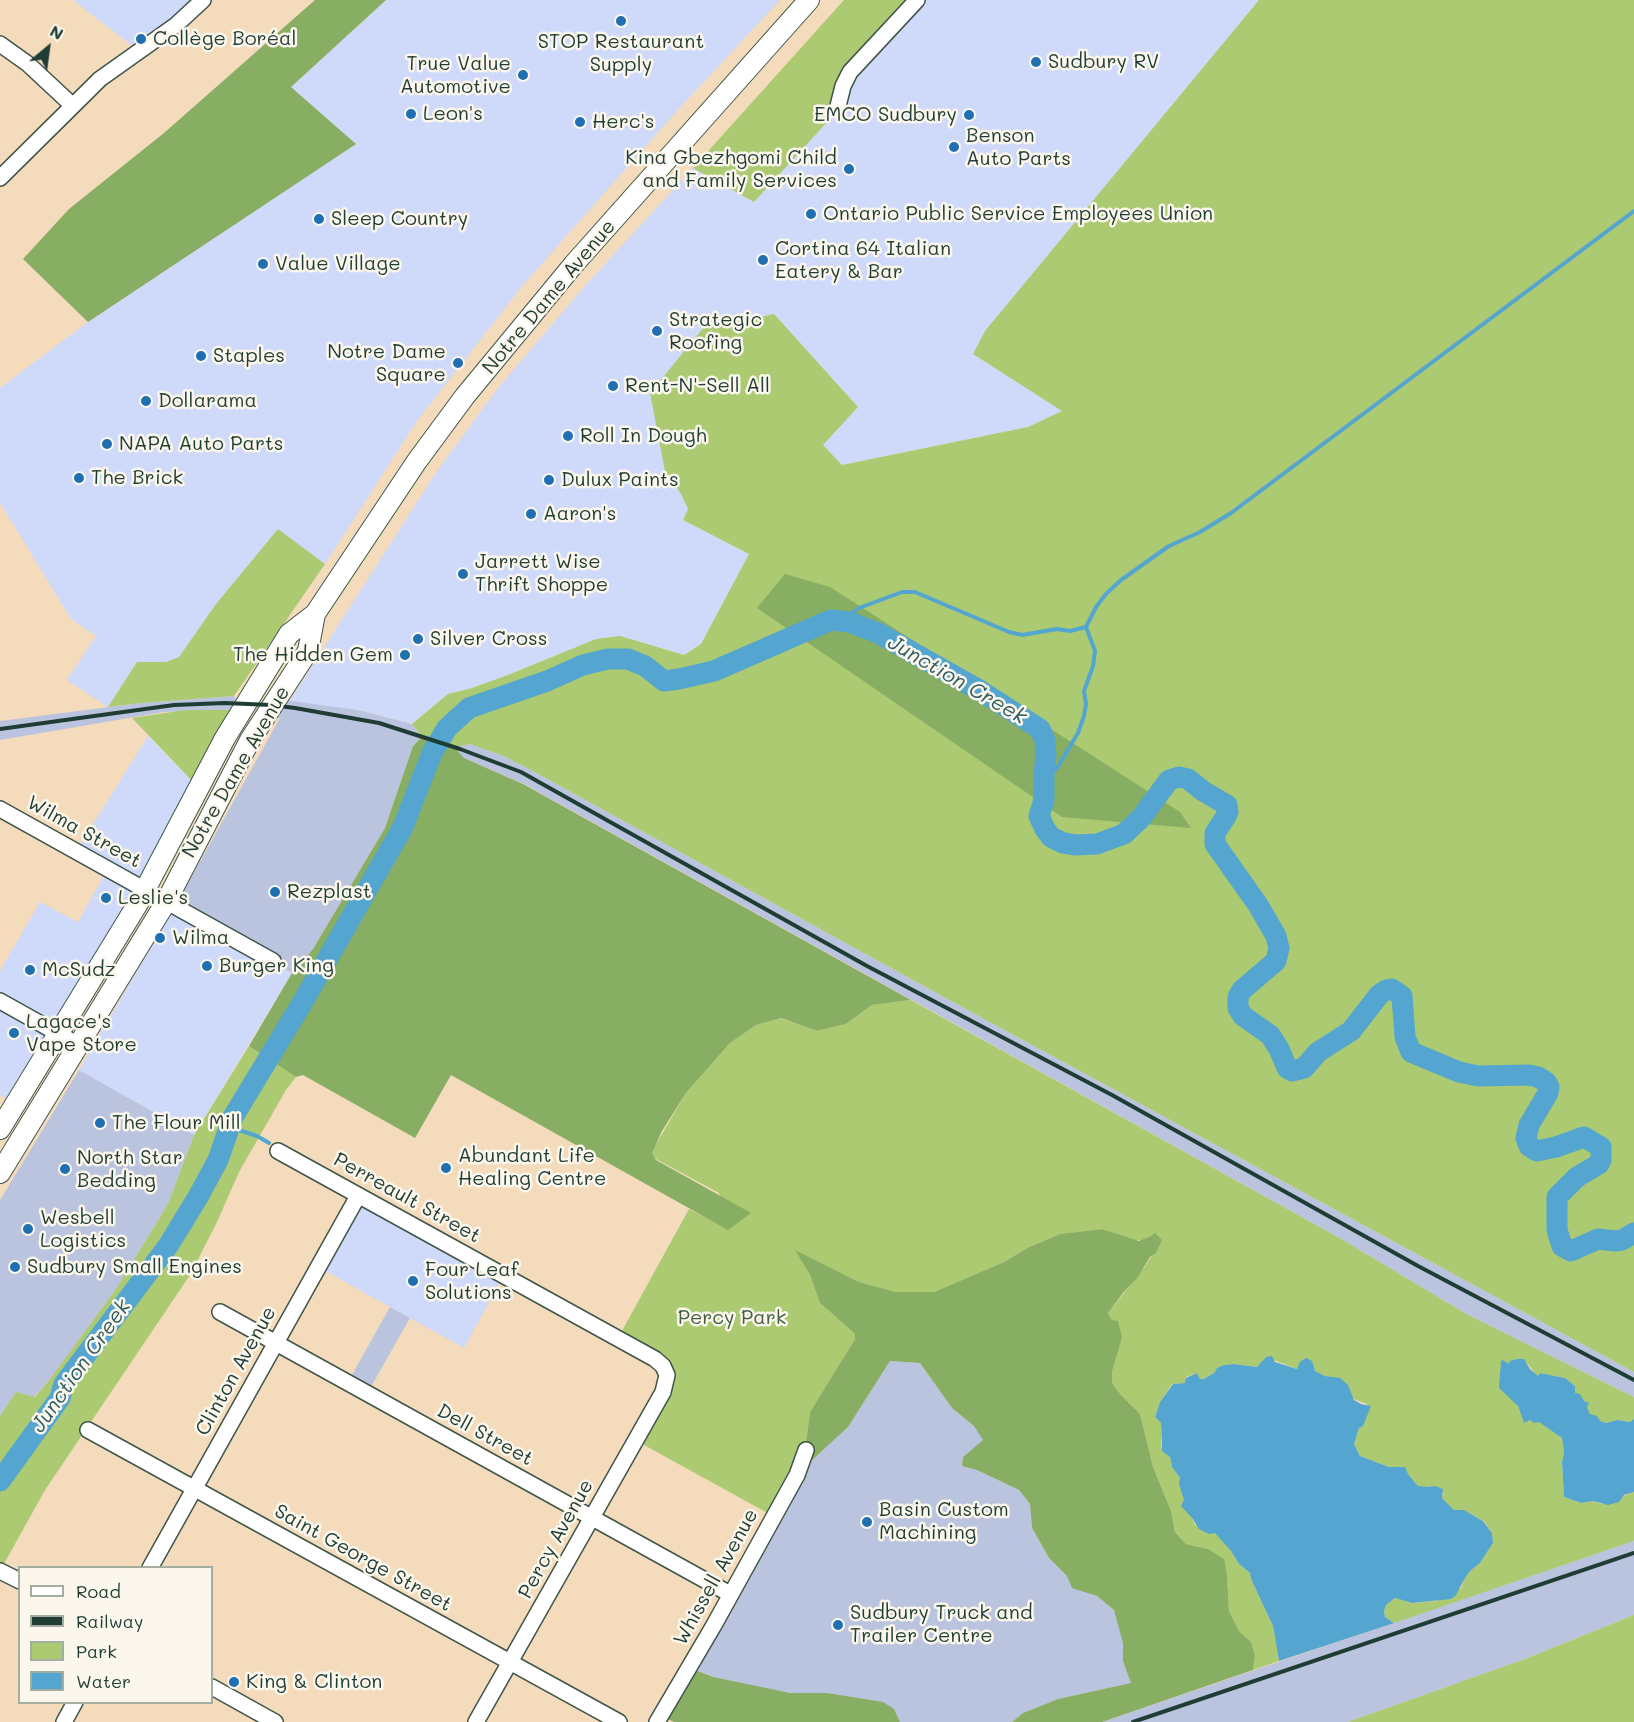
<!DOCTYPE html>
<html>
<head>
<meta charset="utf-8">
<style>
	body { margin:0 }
	#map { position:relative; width:1634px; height:1722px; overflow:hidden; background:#f3dbbc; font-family:Mali,sans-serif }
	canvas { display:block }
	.legend { position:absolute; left:18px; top:1566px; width:195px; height:138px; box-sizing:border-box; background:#fbf7ec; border:2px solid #a3ada2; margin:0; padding:8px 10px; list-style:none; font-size:18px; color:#1f3d34 }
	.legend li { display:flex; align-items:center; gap:12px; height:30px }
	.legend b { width:30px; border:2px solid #a3ada2 }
	.north { position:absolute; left:18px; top:18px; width:60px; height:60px; -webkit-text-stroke:4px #fbf7ec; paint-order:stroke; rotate:29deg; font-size:16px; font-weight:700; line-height:24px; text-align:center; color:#1f3d34 }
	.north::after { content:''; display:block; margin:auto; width:21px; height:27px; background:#1f3d34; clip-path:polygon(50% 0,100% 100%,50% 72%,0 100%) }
</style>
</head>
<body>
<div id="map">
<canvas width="1634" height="1722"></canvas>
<ul class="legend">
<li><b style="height:8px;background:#fff"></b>Road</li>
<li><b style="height:8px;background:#1f3d34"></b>Railway</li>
<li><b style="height:16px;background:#abca72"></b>Park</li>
<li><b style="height:16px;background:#54a5cf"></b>Water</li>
</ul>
<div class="north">N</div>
</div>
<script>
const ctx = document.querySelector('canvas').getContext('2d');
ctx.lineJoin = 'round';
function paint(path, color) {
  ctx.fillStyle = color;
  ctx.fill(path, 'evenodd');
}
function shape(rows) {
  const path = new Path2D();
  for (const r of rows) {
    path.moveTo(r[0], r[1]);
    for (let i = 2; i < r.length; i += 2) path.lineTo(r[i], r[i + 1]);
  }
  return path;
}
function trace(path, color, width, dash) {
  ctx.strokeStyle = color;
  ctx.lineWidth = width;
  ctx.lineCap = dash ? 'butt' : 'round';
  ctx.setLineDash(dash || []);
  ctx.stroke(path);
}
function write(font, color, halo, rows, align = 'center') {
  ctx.font = font + ' Mali,sans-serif';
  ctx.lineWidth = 5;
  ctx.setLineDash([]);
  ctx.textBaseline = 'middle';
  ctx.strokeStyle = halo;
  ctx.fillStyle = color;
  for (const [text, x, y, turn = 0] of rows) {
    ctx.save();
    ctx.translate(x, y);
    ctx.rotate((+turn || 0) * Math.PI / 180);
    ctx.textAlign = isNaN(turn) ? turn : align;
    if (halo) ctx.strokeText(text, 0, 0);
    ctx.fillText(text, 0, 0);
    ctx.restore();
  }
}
paint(shape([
	[73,0,204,0,140,52],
	[386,0,780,0,676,112,523,285,417,421,325,564,278,530,216,604,179,657,166,662,137,662,108,707,67,680,96,636,71,619,0,503,0,388,88,322,355,144,291,87],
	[916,0,1259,0,985,331,973,354,1063,411,1028,427,842,465,822,445,858,407,774,314,742,321,713,316,665,471,681,494,688,509,683,520,749,554,701,644,684,655,620,636,596,639,508,675,469,689,448,694,412,724,358,710,289,702,437,471,498,388,584,287,693,168,754,202,829,120,843,86],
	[148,736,198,787,10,1101,0,1095,0,971,40,902,78,922,107,870,75,853],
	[174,908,292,973,194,1135,79,1070],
	[357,1196,503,1277,464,1348,318,1267]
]), '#cfdafa');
paint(shape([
	[234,696,241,710,164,712,0,740,0,721,141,703],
	[276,699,358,710,412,724,422,737,413,746,385,828,313,949,292,973,174,908,280,718,266,715],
	[470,744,506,757,531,770,953,1002,1634,1372,1634,1397,1468,1315,1343,1240,524,784,464,758,454,747],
	[79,1070,194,1135,168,1204,116,1289,50,1379,34,1397,16,1392,0,1416,0,1200],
	[390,1307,410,1318,368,1392,348,1382],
	[890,1361,920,1363,952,1408,974,1426,984,1440,963,1457,962,1466,977,1470,1019,1490,1030,1504,1032,1528,1049,1558,1067,1576,1072,1587,1097,1596,1114,1610,1124,1643,1123,1661,1132,1683,1058,1699,1023,1713,1012,1722,900,1722,894,1709,827,1693,790,1693,752,1686,713,1677,690,1668,796,1475,848,1427],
	[1634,1541,1634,1615,1525,1659,1348,1722,1102,1722]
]), '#bac4de');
paint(shape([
	[844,0,916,0,850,72,837,105,829,120,754,202,693,168],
	[1259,0,1634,0,1634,1372,953,1002,531,770,506,757,470,744,454,747,422,737,412,724,448,694,469,689,508,675,596,639,620,636,684,655,701,644,749,554,683,520,688,509,681,494,665,471,650,393,713,316,742,321,774,314,858,407,823,445,842,465,1028,427,1062,411,973,354,985,331],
	[278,529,325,564,234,696,141,703,108,707,137,662,166,662,179,657,216,604],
	[185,710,241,710,198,787,132,718],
	[911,1000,1343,1240,1468,1315,1634,1397,1634,1419,1630,1422,1617,1420,1606,1423,1600,1421,1590,1414,1584,1401,1575,1393,1575,1386,1565,1378,1540,1373,1538,1377,1526,1362,1508,1365,1501,1361,1500,1384,1518,1406,1524,1422,1530,1419,1539,1421,1562,1438,1564,1452,1562,1462,1564,1497,1581,1503,1593,1501,1602,1504,1634,1492,1634,1541,1394,1623,1385,1617,1384,1611,1386,1605,1395,1598,1412,1603,1436,1601,1461,1588,1464,1580,1470,1571,1480,1563,1493,1543,1492,1533,1484,1521,1464,1510,1454,1510,1442,1498,1443,1493,1418,1486,1408,1474,1397,1467,1389,1467,1360,1456,1354,1444,1359,1428,1366,1418,1368,1409,1367,1404,1354,1399,1340,1379,1325,1376,1315,1371,1312,1364,1297,1369,1266,1357,1257,1367,1234,1364,1224,1365,1217,1368,1214,1373,1200,1380,1197,1373,1186,1377,1186,1383,1172,1384,1160,1402,1155,1417,1161,1423,1161,1447,1170,1457,1172,1467,1180,1478,1184,1500,1195,1525,1215,1532,1231,1551,1239,1564,1250,1573,1251,1579,1273,1626,1279,1661,1253,1670,1255,1656,1251,1642,1239,1631,1229,1611,1227,1575,1208,1549,1186,1544,1175,1532,1171,1511,1153,1467,1140,1414,1121,1395,1112,1383,1112,1372,1122,1338,1108,1313,1144,1268,1162,1240,1151,1236,1143,1240,1132,1240,1102,1229,1060,1234,1027,1248,1004,1262,934,1292,896,1292,859,1282,796,1251,810,1275,820,1303,855,1334,855,1339,810,1412,805,1450,773,1516,635,1440,666,1375,617,1340,689,1209,728,1229,719,1193,656,1159,651,1153,686,1093,730,1043,756,1025,780,1018,817,1031,846,1024,872,1005],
	[249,1046,296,1077,286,1090,239,1172,217,1222,190,1275,45,1490,0,1571,0,1416,16,1392,35,1397,50,1379,116,1289,168,1204,194,1135],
	[1634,1615,1634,1722,1348,1722,1525,1659]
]), '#abca72');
paint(shape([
	[315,0,386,0,291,87,356,144,88,322,23,259,69,209,164,133],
	[785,574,830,587,1180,812,1191,828,1062,817,757,608],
	[422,737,454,747,464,758,523,784,911,1000,872,1005,846,1024,817,1031,781,1018,756,1025,730,1043,686,1093,662,1131,652,1153,656,1160,751,1213,728,1230,451,1075,415,1138,303,1075,296,1077,249,1046,292,973,313,949,385,828,413,746],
	[1102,1229,1139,1241,1151,1236,1155,1233,1162,1240,1156,1253,1150,1257,1138,1277,1123,1293,1108,1313,1112,1320,1118,1321,1122,1338,1112,1372,1112,1383,1121,1395,1140,1414,1153,1467,1171,1511,1175,1532,1186,1544,1208,1549,1224,1559,1227,1575,1229,1611,1239,1631,1251,1642,1255,1656,1253,1670,1102,1722,1012,1722,1023,1713,1058,1699,1131,1683,1123,1661,1123,1643,1114,1610,1097,1596,1072,1588,1067,1576,1049,1558,1032,1528,1030,1504,1019,1490,977,1470,962,1466,963,1457,983,1440,974,1426,952,1408,920,1363,890,1361,848,1427,796,1475,805,1450,810,1412,855,1339,855,1334,820,1303,810,1275,795,1250,859,1282,896,1292,934,1292,1004,1262,1027,1248,1060,1234],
	[690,1668,713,1677,790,1693,827,1693,883,1702,894,1709,900,1722,674,1722,662,1716]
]), '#88ae64');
paint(shape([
	[1272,1356,1275,1362,1297,1369,1300,1362,1306,1358,1312,1361,1315,1371,1325,1376,1340,1378,1348,1385,1354,1400,1361,1404,1371,1406,1363,1426,1359,1428,1354,1444,1360,1456,1389,1467,1405,1467,1408,1474,1418,1486,1428,1487,1435,1486,1443,1489,1442,1498,1454,1510,1464,1510,1483,1521,1492,1533,1493,1543,1480,1563,1470,1571,1464,1580,1456,1595,1451,1599,1412,1603,1395,1598,1386,1605,1384,1611,1385,1617,1394,1623,1279,1661,1273,1626,1251,1579,1250,1573,1239,1564,1231,1551,1215,1533,1209,1534,1199,1529,1192,1518,1181,1506,1184,1500,1179,1484,1180,1478,1172,1467,1170,1457,1162,1451,1161,1423,1155,1417,1160,1402,1173,1384,1185,1383,1186,1378,1197,1373,1200,1379,1203,1379,1214,1373,1217,1368,1224,1365,1234,1364,1257,1367,1266,1357],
	[1517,1359,1524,1359,1530,1369,1538,1376,1540,1373,1565,1378,1575,1386,1575,1393,1580,1394,1584,1401,1589,1403,1587,1407,1590,1414,1597,1416,1600,1421,1606,1423,1617,1420,1630,1422,1634,1419,1634,1492,1624,1495,1619,1502,1608,1505,1593,1501,1581,1503,1564,1497,1562,1462,1564,1452,1562,1438,1539,1422,1534,1423,1530,1420,1524,1423,1518,1406,1499,1388,1501,1361,1503,1360,1508,1364,1510,1361]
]), '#54a5cf');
trace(shape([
	[842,621,859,608,902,592,915,592,1009,632,1022,635,1057,629,1070,631,1086,627],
	[1044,778,1057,768,1078,733,1084,716,1086,704,1084,691,1093,666,1095,651,1086,627,1096,607,1106,594,1121,580,1169,546,1200,532,1231,513,1634,211],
	[230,1127,257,1136,269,1143]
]), '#54a5cf', 4);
trace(shape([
	[0,1481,60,1398,64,1384,168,1246,198,1197,218,1160,233,1117,301,1005,403,827,432,753,447,728,469,708,547,681,583,665,608,659,628,659,645,666,664,681,679,679,714,671,831,620,849,622,878,633,981,691,1040,729,1045,740,1046,756,1044,773,1044,800,1039,816,1045,829,1051,837,1063,843,1076,845,1097,844,1124,834,1141,818,1169,780,1179,777,1188,779,1203,791,1227,805,1228,812,1225,818,1215,833,1215,844,1258,905,1276,936,1279,948,1276,961,1242,990,1238,997,1238,1008,1243,1016,1270,1035,1279,1049,1287,1068,1292,1071,1304,1068,1318,1052,1351,1031,1379,995,1386,990,1392,989,1402,996,1405,1037,1411,1052,1459,1072,1478,1076,1529,1075,1538,1077,1546,1082,1549,1087,1548,1093,1529,1125,1526,1138,1529,1146,1537,1151,1556,1147,1584,1137,1601,1147,1601,1160,1599,1164,1577,1177,1557,1197,1557,1230,1562,1246,1571,1251,1598,1239,1615,1241,1622,1240,1634,1233]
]), '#54a5cf', 21);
const minor = shape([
	[0,44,28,64,72,105],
	[838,106,843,86,850,72,917,0],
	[0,178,100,79,176,25,203,0],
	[0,809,273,961],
	[0,1001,77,1044],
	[278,1151,655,1359,663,1366,667,1375,663,1392,476,1722],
	[220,1312,730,1594],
	[88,1430,619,1722],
	[150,1568,358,1196],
	[0,1571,20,1581],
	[212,1687,275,1722],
	[64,1722,75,1702],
	[657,1722,714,1625,797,1475,806,1450]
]);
const major = shape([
	[0,1129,137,905,225,738,289,634,315,614,417,461,465,396,574,264,809,0],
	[0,1173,166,902,250,740,308,651,315,614]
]);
trace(minor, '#3f5548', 18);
trace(major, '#3f5548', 22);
trace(minor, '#fff', 15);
trace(major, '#fff', 20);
trace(shape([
	[0,729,174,705,225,703,271,705,295,708,379,723,460,749,521,772,867,966,1112,1095,1418,1266,1634,1380],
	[1133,1722,1634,1553]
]), '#1f3d34', 4);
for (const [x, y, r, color] of [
	[621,21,6,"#1f6fb2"],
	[141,39,6,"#1f6fb2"],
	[1036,62,6,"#1f6fb2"],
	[523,75,6,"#1f6fb2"],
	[411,114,6,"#1f6fb2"],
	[969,115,6,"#1f6fb2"],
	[580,122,6,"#1f6fb2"],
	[954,147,6,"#1f6fb2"],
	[849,169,6,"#1f6fb2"],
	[811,214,6,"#1f6fb2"],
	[319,219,6,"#1f6fb2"],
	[763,260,6,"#1f6fb2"],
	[263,264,6,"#1f6fb2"],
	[657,331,6,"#1f6fb2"],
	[201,356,6,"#1f6fb2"],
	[458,363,6,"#1f6fb2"],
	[613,386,6,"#1f6fb2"],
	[146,401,6,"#1f6fb2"],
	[568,436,6,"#1f6fb2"],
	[107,444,6,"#1f6fb2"],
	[79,478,6,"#1f6fb2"],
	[549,480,6,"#1f6fb2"],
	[531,514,6,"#1f6fb2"],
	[463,574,6,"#1f6fb2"],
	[418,639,6,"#1f6fb2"],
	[405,655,6,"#1f6fb2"],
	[275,892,6,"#1f6fb2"],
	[106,898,6,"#1f6fb2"],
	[160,938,6,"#1f6fb2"],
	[207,966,6,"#1f6fb2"],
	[30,970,6,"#1f6fb2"],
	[14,1033,6,"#1f6fb2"],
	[100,1123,6,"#1f6fb2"],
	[446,1168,6,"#1f6fb2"],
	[65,1169,6,"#1f6fb2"],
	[28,1229,6,"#1f6fb2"],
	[15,1267,6,"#1f6fb2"],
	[413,1281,6,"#1f6fb2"],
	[867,1522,6,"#1f6fb2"],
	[838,1625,6,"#1f6fb2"],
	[234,1682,6,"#1f6fb2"]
]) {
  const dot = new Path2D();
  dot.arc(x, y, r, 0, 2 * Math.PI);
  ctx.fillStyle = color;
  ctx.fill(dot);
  trace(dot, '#fbf7ec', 2);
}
write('20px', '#1f3d34', '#fbf7ec', [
	["Collège Boréal",153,39],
	["STOP Restaurant",621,42,"center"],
	["Supply",621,65,"center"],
	["Sudbury RV",1048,62],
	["True Value",511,64,"right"],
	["Automotive",511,87,"right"],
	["Leon's",423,114],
	["EMCO Sudbury",957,115,"right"],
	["Herc's",592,122],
	["Benson",966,136],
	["Auto Parts",966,159],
	["Kina Gbezhgomi Child",837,158,"right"],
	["and Family Services",837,181,"right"],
	["Ontario Public Service Employees Union",823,214],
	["Sleep Country",331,219],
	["Cortina 64 Italian",775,249],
	["Eatery & Bar",775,272],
	["Value Village",275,264],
	["Strategic",669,320],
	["Roofing",669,343],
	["Notre Dame",446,352,"right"],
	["Square",446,375,"right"],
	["Staples",213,356],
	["Rent-N'-Sell All",625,386],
	["Dollarama",158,401],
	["Roll In Dough",580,436],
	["NAPA Auto Parts",119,444],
	["The Brick",91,478],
	["Dulux Paints",561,480],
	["Aaron's",543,514],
	["Jarrett Wise",475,562],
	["Thrift Shoppe",475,585],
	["Silver Cross",430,639],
	["The Hidden Gem",393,655,"right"],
	["Rezplast",287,892],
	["Leslie's",118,898],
	["Wilma",172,938],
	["Burger King",219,966],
	["McSudz",42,970],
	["Lagace's",26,1022],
	["Vape Store",26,1045],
	["The Flour Mill",112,1123],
	["Abundant Life",458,1156],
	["Healing Centre",458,1179],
	["North Star",77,1158],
	["Bedding",77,1181],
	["Wesbell",40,1218],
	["Logistics",40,1241],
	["Sudbury Small Engines",27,1267],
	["Four Leaf",425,1270],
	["Solutions",425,1293],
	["Basin Custom",879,1510],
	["Machining",879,1533],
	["Sudbury Truck and",850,1613],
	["Trailer Centre",850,1636],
	["King & Clinton",246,1682]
], 'left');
write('20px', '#1f3d34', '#fbf7ec', [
	["Notre Dame Avenue",549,297,-50],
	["Notre Dame Avenue",236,772,-60],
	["Wilma Street",84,832,29],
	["Perreault Street",407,1198,29],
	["Clinton Avenue",236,1371,-61],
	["Dell Street",485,1435,29],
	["Percy Avenue",556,1539,-61],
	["Saint George Street",363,1558,29],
	["Whissell Avenue",716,1577,-61]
]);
write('20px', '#426044', '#fbf7ec', [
	["Percy Park",732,1318]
]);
write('italic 21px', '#2f5c62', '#fbf7ec', [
	["Junction Creek",957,680,30],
	["Junction Creek",81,1366,-55]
]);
</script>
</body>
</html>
